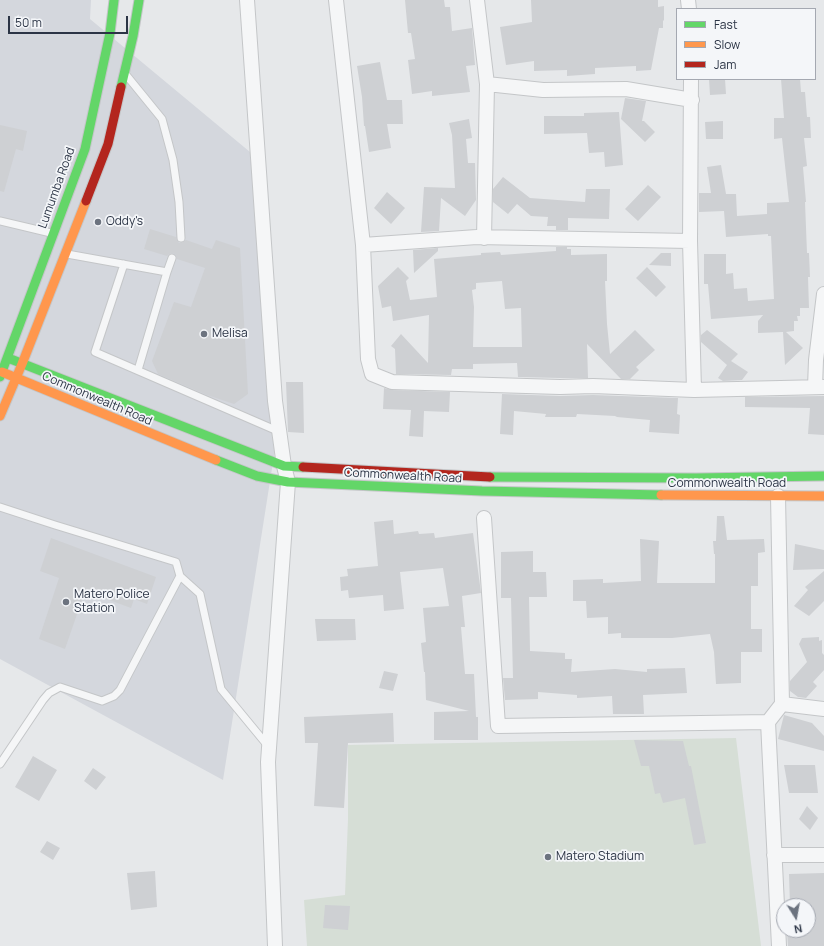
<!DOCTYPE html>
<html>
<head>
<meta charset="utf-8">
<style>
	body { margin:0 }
	#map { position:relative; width:824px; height:946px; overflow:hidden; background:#e6e8ea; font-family:Manrope,sans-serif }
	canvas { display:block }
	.legend { position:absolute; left:676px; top:8px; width:140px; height:72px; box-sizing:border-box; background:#f4f6f9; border:1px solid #a4a8b1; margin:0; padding:5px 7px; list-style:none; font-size:12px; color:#2b3445 }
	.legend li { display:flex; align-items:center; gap:8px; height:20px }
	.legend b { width:20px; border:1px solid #a4a8b1 }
	.north { position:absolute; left:776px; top:898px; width:40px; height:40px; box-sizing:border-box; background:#f4f6f9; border:1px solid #a4a8b1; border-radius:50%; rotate:169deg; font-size:11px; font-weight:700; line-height:16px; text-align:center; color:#2b3445 }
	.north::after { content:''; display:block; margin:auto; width:14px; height:18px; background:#6c737f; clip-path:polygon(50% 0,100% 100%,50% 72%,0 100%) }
	.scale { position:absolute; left:8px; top:16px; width:120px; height:18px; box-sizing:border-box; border:2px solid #2b3445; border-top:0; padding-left:5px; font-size:12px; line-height:14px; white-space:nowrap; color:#2b3445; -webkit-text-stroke:3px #f4f6f9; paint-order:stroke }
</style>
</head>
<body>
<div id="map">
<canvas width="824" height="946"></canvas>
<ul class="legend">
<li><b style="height:5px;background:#63d668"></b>Fast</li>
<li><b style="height:5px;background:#ff974d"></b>Slow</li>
<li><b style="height:5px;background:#b3261e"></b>Jam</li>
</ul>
<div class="north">N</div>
<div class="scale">50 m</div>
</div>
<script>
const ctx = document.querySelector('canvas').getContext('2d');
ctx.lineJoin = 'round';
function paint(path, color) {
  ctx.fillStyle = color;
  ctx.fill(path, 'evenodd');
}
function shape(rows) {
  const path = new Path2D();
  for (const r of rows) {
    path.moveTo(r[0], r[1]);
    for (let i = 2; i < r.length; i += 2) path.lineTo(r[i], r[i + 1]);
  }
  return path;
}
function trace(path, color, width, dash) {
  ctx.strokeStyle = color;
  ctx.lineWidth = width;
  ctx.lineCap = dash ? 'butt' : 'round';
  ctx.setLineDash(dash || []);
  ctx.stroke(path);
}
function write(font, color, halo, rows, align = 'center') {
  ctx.font = font + ' Manrope,sans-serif';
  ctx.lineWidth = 3.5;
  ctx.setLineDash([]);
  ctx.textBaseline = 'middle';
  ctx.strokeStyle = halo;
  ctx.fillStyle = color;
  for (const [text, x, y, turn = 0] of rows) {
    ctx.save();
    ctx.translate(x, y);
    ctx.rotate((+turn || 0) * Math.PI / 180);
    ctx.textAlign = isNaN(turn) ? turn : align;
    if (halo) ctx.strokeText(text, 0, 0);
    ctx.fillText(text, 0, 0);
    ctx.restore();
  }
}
paint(shape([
	[0,0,91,0,90,19,250,152,269,341,276,443,223,780,0,659]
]), '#d4d7dd');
paint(shape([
	[736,738,761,946,307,946,304,900,345,895,348,819,348,745]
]), '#d6ded6');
paint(shape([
	[405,0,444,0,445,7,450,7,452,31,472,28,475,65,466,66,470,92,432,96,432,91,412,94,408,60,415,59,411,33,408,33],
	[531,0,658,0,658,7,664,6,664,20,663,21,663,28,659,28,651,70,636,71,636,66,595,68,595,74,567,76,567,70,534,71,534,61,506,65,500,27,532,22],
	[380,62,387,100,402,100,403,124,387,124,391,148,369,152,365,126,364,126,362,97,357,66],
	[709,79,725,79,726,94,710,95],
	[781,79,800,79,801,92,805,92,807,117,810,117,811,138,804,138,807,166,803,167,806,202,805,202,807,253,809,253,810,277,808,277,809,308,800,308,800,316,797,316,798,321,794,321,794,331,786,332,803,348,785,365,783,332,758,333,758,321,763,315,711,319,708,284,704,284,704,254,726,254,726,274,733,273,734,289,747,288,748,301,774,299,771,236,768,236,768,234,726,237,724,211,699,212,699,193,711,193,707,167,721,165,726,194,736,194,737,216,767,214,767,203,789,202,782,138,774,139,774,118,784,118],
	[625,98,646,101,642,121,644,121,655,132,645,142,621,119],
	[619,112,623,165,605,167,604,152,589,153,587,133,544,134,544,116,584,116,584,113],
	[469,119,472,138,466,139,468,163,475,163,476,200,465,216,441,198,439,231,421,232,424,187,455,188,452,135,449,123],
	[723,121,723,139,706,139,705,122],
	[0,125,27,131,23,151,16,149,4,192,0,191],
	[503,177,530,198,585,202,586,189,610,189,609,219,568,218,568,230,556,230,556,226,547,226,548,217,531,216,517,204,508,214,493,202,493,189],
	[648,185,661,197,638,221,625,209],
	[387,192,405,208,391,224,374,208],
	[150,229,176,237,177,240,179,243,183,242,186,240,212,249,216,240,240,248,248,394,234,404,207,395,158,374,152,361,174,302,191,307,205,268,177,259,176,255,173,253,169,254,167,256,144,249],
	[556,247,567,247,567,249,571,249,571,255,607,254,607,281,605,281,607,324,610,354,635,330,655,350,636,367,639,370,630,379,621,379,587,344,588,378,560,378,518,377,517,363,473,364,473,369,452,369,451,375,396,374,395,349,391,346,401,334,428,363,429,315,393,321,391,306,382,308,378,286,398,267,409,278,406,281,410,300,437,297,434,259,481,255,481,253,500,252,501,255,556,251],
	[502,281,505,309,521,308,522,347,473,347,474,307,472,290,476,289,476,283],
	[438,248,438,251,414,273,413,250],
	[661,253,671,253,671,266,649,265],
	[647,267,666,287,656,297,636,278],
	[707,330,738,354,731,361,748,372,742,380,723,381,718,378,727,365,701,342,701,335],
	[286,382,303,382,304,433,288,432],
	[384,388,392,390,450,392,449,412,424,411,423,437,409,436,411,410,383,409],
	[502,394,560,396,593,395,678,398,677,414,680,415,679,434,649,432,650,420,617,417,615,416,577,414,576,417,545,417,546,414,514,411,513,435,500,434],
	[824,396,824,435,808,434,810,408,745,407,745,397],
	[717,516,724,516,727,540,764,539,765,552,758,553,758,586,751,586,751,629,762,629,762,652,741,652,741,683,716,684,714,652,710,634,672,638,621,638,621,633,608,634,608,617,587,618,586,601,573,601,573,580,603,579,603,583,641,581,640,539,659,541,657,583,715,583,715,554,714,554,713,541,716,541],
	[393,520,394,534,418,531,419,534,434,533,435,538,473,533,481,593,462,596,465,627,461,627,465,674,474,674,476,717,478,717,478,740,434,740,434,712,469,711,426,700,425,672,424,672,421,643,426,642,423,608,449,606,443,568,400,572,404,609,384,611,383,595,349,598,348,590,341,591,340,577,348,576,347,569,378,566,374,522],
	[51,538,156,577,147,604,134,599,131,608,85,591,65,649,39,639,59,578,40,571],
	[795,544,824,550,824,569,793,570],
	[533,551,533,572,546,572,547,597,529,597,530,651,565,653,565,659,572,659,571,672,615,669,647,672,647,669,685,668,687,693,643,695,644,714,613,714,612,696,577,698,577,695,538,692,538,699,505,700,503,678,513,678,511,598,501,598,501,552],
	[824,571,824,601,809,616,794,606,808,590,805,587],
	[315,619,355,619,356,640,317,641],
	[819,637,819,641,822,640,822,653,824,655,824,670,813,682,817,686,806,698,798,697,790,691,790,681,807,662,799,644,802,638],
	[384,671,398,674,393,691,379,688],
	[393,713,394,742,348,743,344,808,314,806,318,743,305,743,304,717],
	[784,715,812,723,824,736,824,751,778,739],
	[634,740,683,741,689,766,691,766,706,843,694,845,685,798,663,803,660,793,655,794,649,766,641,766],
	[33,756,57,770,39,801,15,787],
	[784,765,815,765,818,793,789,793],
	[93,768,106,777,96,790,84,781],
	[807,806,818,818,810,830,799,819],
	[47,841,60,848,53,860,40,852],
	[155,871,157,907,131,910,127,873],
	[824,873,824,946,788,946,787,932,808,930,808,906,790,906,789,874],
	[325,905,350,906,348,930,323,928]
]), '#ced0d3');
const lane = shape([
	[127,76,162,119,173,160,179,202,181,238],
	[0,221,51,233],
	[67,254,167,272,172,258],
	[124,264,95,352,280,432],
	[138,370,167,272],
	[0,507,55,525,176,562,180,576,120,690,114,696,102,701,60,687,49,693,43,700,0,764],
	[180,576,200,594,221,689,268,746]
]);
const street = shape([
	[247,0,275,401,284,466,288,482,268,762,275,946],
	[336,0,363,245,368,359,372,374,392,382,560,387,593,386,694,390,824,387],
	[477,0,487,84,484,238],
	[688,0,689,9],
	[691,79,690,241,694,390],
	[487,84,543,90,626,89,692,100],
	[363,245,477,237,690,241],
	[815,387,816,360,824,294],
	[778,496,782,704],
	[484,518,498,726,768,722,782,704,824,709],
	[768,722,779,946],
	[774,855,824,855]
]);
const fast = shape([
	[121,87,133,36,139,0],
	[8,358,284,466,303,467],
	[0,377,85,149,110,33,114,0],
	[216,460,257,476,288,482,482,491,661,495],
	[490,477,696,478,824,476]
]);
const slow = shape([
	[2,372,216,460],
	[0,416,22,364,86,201],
	[661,495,824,496]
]);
const jam = shape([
	[86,201,108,144,121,87],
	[303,467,490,477]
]);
trace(lane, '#c4c6c8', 9);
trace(street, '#c4c6c8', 16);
trace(fast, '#c4c6c8', 11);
trace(slow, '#c4c6c8', 11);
trace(jam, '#c4c6c8', 11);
trace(lane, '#f5f6f7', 7);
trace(street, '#f5f6f7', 14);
trace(fast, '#63d668', 9);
trace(slow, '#ff974d', 9);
trace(jam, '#b3261e', 9);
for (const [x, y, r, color] of [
	[98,222,4,"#6c737f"],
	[204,334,4,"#6c737f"],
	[66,602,4,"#6c737f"],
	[548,857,4,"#6c737f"]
]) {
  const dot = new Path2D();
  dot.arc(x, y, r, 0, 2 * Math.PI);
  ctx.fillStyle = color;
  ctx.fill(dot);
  trace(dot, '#f4f6f9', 1.5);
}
write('12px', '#2b3445', '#f4f6f9', [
	["Lumumba Road",57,188,-70],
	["Commonwealth Road",97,399,23],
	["Commonwealth Road",403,476,3],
	["Commonwealth Road",727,484]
]);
write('12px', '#2b3445', '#f4f6f9', [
	["Oddy's",106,222],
	["Melisa",212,334],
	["Matero Police",74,595],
	["Station",74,609],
	["Matero Stadium",556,857]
], 'left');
</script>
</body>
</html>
